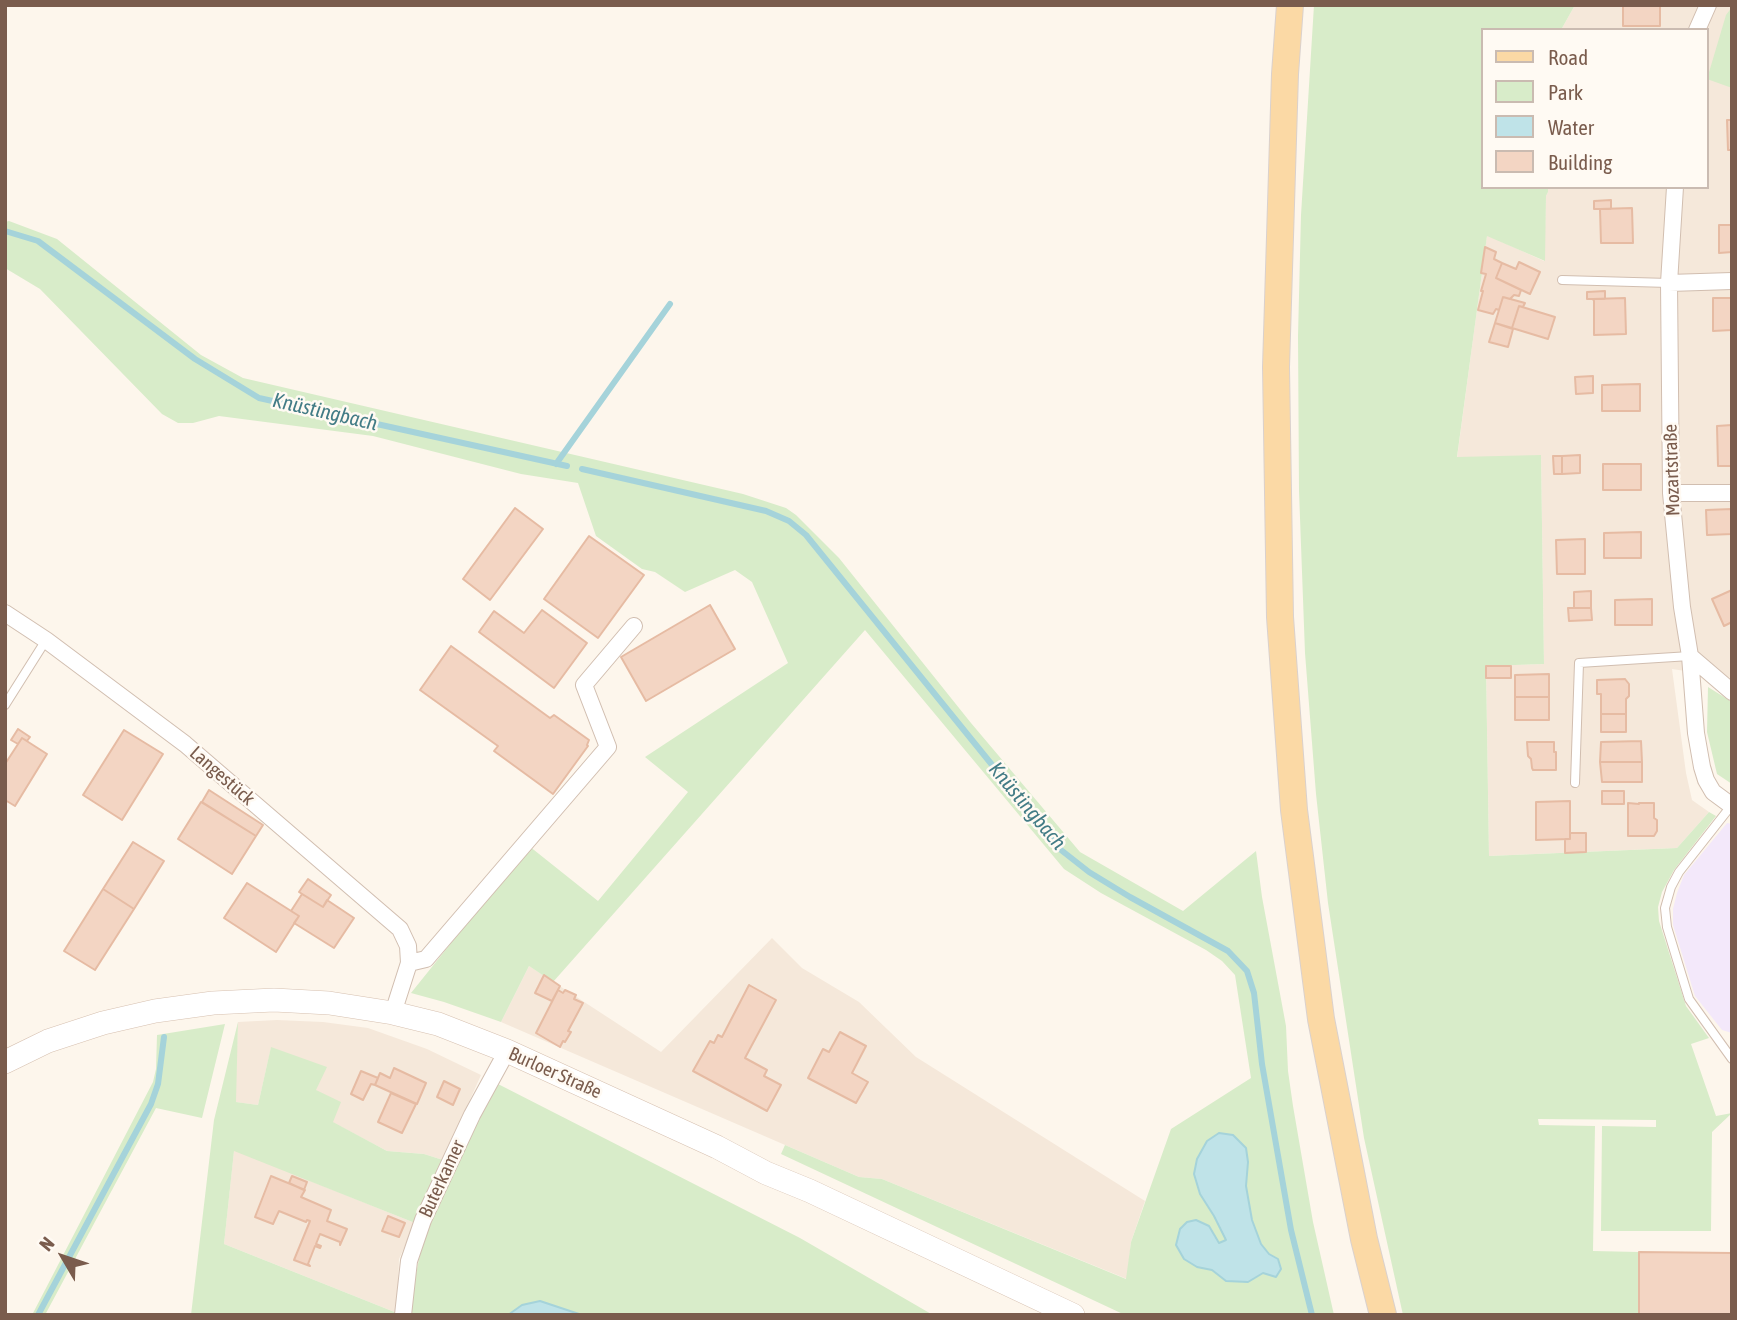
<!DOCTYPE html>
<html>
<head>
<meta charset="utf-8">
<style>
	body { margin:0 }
	#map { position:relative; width:1737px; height:1320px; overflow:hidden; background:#fdf6ec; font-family:"Asap Condensed",sans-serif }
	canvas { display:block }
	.frame { position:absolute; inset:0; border:7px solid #7a5c4d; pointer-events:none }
	.legend { position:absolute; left:1481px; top:28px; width:228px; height:161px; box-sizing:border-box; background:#fffaf3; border:2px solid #cabbb1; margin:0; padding:9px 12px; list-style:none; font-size:21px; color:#7a5c4d }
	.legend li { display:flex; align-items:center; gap:14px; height:35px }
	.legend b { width:35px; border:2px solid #cabbb1 }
	.north { position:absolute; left:28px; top:1222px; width:70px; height:70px; -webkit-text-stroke:5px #fffaf3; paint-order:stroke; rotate:309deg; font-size:19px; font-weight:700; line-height:28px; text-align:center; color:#7a5c4d }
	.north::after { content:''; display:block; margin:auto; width:24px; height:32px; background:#7a5c4d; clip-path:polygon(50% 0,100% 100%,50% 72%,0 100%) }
</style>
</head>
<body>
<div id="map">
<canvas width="1737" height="1320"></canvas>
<div class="frame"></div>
<ul class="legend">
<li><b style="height:9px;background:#fbd9a5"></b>Road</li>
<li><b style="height:19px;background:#d8ecc9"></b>Park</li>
<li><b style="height:19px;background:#bfe3e8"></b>Water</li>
<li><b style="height:19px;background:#f3d5c3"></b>Building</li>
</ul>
<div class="north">N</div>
</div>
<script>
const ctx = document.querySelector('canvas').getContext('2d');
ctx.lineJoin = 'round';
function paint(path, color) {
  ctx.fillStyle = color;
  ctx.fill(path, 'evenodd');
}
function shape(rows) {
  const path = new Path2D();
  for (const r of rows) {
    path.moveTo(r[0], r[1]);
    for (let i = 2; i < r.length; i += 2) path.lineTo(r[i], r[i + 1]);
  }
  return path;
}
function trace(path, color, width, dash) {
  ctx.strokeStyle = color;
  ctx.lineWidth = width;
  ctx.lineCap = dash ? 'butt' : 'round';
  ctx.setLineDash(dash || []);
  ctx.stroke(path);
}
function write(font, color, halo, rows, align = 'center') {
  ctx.font = font + ' "Asap Condensed",sans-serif';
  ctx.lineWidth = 5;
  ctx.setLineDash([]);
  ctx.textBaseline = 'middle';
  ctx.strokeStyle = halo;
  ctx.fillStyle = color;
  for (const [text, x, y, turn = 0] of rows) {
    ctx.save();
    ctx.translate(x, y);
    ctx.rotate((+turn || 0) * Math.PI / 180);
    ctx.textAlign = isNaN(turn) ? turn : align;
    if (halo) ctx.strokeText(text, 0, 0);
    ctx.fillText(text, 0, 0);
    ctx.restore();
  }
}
paint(shape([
	[1575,5,1732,5,1732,678,1672,669,1686,773,1692,800,1709,812,1677,848,1489,856,1486,666,1544,664,1541,456,1457,458,1487,235,1544,261,1546,196,1548,192,1548,187,1707,187,1707,30,1561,30],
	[772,938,802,968,859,1002,916,1057,1145,1201,1131,1242,1127,1279,882,1179,859,1177,501,1022,529,966,661,1052],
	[277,1020,323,1022,368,1028,427,1049,481,1075,443,1160,424,1154,387,1151,332,1122,316,1090,271,1048,258,1105,235,1102,238,1022],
	[234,1150,415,1223,399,1259,397,1313,224,1244]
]), '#f5e8da');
paint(shape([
	[1727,823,1732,824,1732,1033,1722,1030,1695,996,1673,925,1673,909,1677,893,1684,875]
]), '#f3e8fa');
paint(shape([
	[1314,5,1575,5,1561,30,1483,30,1483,187,1548,187,1548,192,1546,196,1545,261,1487,236,1457,457,1541,455,1544,664,1486,666,1489,856,1677,848,1709,812,1716,816,1674,870,1662,892,1658,907,1659,921,1686,1006,1709,1038,1691,1044,1716,1116,1732,1113,1712,1132,1711,1231,1601,1231,1602,1126,1656,1127,1656,1120,1538,1119,1539,1125,1595,1126,1593,1251,1639,1252,1639,1315,1403,1315,1364,1138,1328,903,1316,794,1305,653,1299,491,1298,336,1301,215],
	[1732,7,1732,88,1707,79,1726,15],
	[9,221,57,239,201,355,243,378,743,494,786,508,796,515,839,558,971,723,1080,852,1183,911,1256,851,1262,897,1286,1026,1288,1071,1293,1106,1313,1222,1334,1315,1125,1315,781,1154,785,1145,859,1177,882,1179,1126,1279,1131,1242,1171,1129,1251,1078,1235,975,1222,961,1206,950,1101,893,1064,869,865,630,553,982,529,966,501,1022,444,1002,411,993,529,846,598,901,688,792,645,757,788,663,752,582,735,570,685,592,655,572,642,569,596,536,578,483,521,474,373,436,219,416,193,423,178,423,162,414,40,289,5,268,5,222],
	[1248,1162,1246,1186,1252,1220,1261,1244,1269,1254,1278,1259,1226,1281,1212,1270,1209,1226,1219,1243,1226,1240,1214,1216,1200,1194],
	[1708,687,1732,702,1732,784,1717,774,1707,732],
	[238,1022,236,1102,258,1105,271,1047,327,1067,316,1090,341,1102,333,1122,387,1151,424,1154,443,1160,415,1223,234,1151,224,1244,397,1313,397,1315,191,1315,214,1120],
	[225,1024,202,1118,156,1108,45,1315,32,1315,153,1082,156,1069,157,1035],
	[498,1084,800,1238,933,1315,582,1315,540,1301,522,1305,508,1315,410,1315,415,1279,421,1249,430,1222,479,1116]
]), '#d8ecc9');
const water = shape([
	[1219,1133,1233,1135,1246,1148,1248,1162,1246,1186,1252,1220,1261,1244,1269,1254,1278,1259,1281,1269,1276,1277,1263,1273,1248,1282,1226,1281,1212,1270,1197,1267,1184,1259,1176,1245,1180,1229,1187,1222,1196,1220,1209,1226,1219,1243,1226,1240,1214,1216,1200,1194,1194,1174,1197,1159,1207,1141,1219,1133],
	[540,1301,582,1315,508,1315,522,1305,540,1301]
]);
paint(water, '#bfe3e8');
trace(water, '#a5d3da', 2);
trace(shape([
	[5,231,38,241,195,359,259,398,567,466],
	[556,464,670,304],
	[582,469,766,511,789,521,806,535,1061,850,1089,872,1130,897,1228,951,1247,971,1254,993,1262,1064,1291,1230,1312,1315],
	[38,1315,151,1104,158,1084,164,1037]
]), '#a5d3da', 6);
const building = shape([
	[1623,5,1660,5,1660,26,1623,26,1623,5],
	[1727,120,1732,120,1732,150,1728,150,1727,120],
	[1611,200,1611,209,1594,209,1594,201,1611,200],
	[1632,208,1633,243,1601,243,1600,209,1632,208],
	[1719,225,1732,225,1732,252,1719,253,1719,225],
	[1485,247,1496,252,1494,259,1502,263,1496,278,1521,290,1519,296,1514,295,1510,299,1503,297,1499,310,1496,309,1493,314,1478,310,1483,291,1481,291,1486,274,1481,273,1485,247],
	[1519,262,1540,272,1530,294,1496,278,1502,263,1516,269,1519,262],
	[1605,291,1605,299,1587,299,1587,292,1605,291],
	[1503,297,1525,303,1523,307,1519,306,1512,328,1495,323,1503,297],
	[1625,298,1626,334,1594,335,1594,301,1593,299,1625,298],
	[1713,298,1732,298,1732,330,1713,331,1713,298],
	[1519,306,1555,317,1548,339,1512,328,1519,306],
	[1495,323,1513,329,1508,347,1489,342,1495,323],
	[1593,376,1593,393,1576,394,1575,377,1593,376],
	[1640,384,1640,411,1602,411,1602,385,1640,384],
	[1732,425,1732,466,1718,466,1717,426,1732,425],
	[1580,455,1580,473,1562,474,1562,456,1580,455],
	[1553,456,1562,456,1562,474,1554,474,1553,456],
	[1603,464,1641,464,1641,490,1603,490,1603,464],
	[515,508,543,529,490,600,463,579,515,508],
	[1732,509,1732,534,1707,535,1706,510,1732,509],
	[1641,532,1641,558,1604,558,1604,533,1641,532],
	[589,536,644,575,598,638,544,599,589,536],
	[1585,539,1585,574,1557,574,1556,540,1585,539],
	[1732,590,1732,622,1724,626,1712,599,1732,590],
	[1591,591,1591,608,1574,608,1574,592,1591,591],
	[1652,599,1652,625,1615,625,1615,600,1652,599],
	[710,605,735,649,646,701,621,657,710,605],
	[1568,608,1591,608,1592,620,1569,621,1568,608],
	[542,610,587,643,554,688,479,632,494,611,524,633,542,610],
	[451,646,550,718,554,715,589,740,587,745,588,746,553,794,494,751,498,746,420,690,451,646],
	[1486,666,1511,666,1511,678,1486,678,1486,666],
	[1549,674,1549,697,1515,697,1515,675,1549,674],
	[1625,679,1629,684,1629,696,1626,699,1626,714,1601,714,1601,694,1597,694,1597,680,1625,679],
	[1515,697,1549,697,1549,720,1515,720,1515,697],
	[1601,714,1626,714,1626,732,1601,732,1601,714],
	[18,729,30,737,27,741,22,738,18,744,11,740,18,729],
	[124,730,163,754,122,820,83,795,124,730],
	[22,738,47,754,15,806,5,800,5,764,22,738],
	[1641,741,1642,762,1600,762,1601,742,1641,741],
	[1527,742,1554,742,1554,752,1556,752,1556,770,1533,770,1532,768,1531,759,1528,756,1527,742],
	[1600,762,1642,762,1642,782,1602,782,1600,762],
	[209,790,263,825,256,836,202,802,209,790],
	[1602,791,1624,791,1624,804,1602,804,1602,791],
	[1570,801,1570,839,1536,840,1536,802,1570,801],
	[201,802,256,836,232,874,178,839,201,802],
	[1628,803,1639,804,1639,803,1654,803,1654,818,1657,820,1657,831,1654,836,1628,836,1628,803],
	[1570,833,1586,833,1586,852,1565,853,1565,839,1570,839,1570,833],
	[133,842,164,861,134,909,103,889,133,842],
	[308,879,331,895,323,907,299,892,308,879],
	[247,883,299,916,276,952,224,918,247,883],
	[103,889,134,909,95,970,64,951,103,889],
	[302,894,323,907,327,900,354,918,334,948,294,923,299,916,291,911,302,894],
	[544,975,560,986,552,1001,535,993,544,975],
	[749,985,776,1000,745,1058,767,1070,764,1076,781,1085,767,1111,693,1071,710,1041,714,1043,718,1035,722,1037,749,985],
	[558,990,563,993,565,990,576,995,574,999,583,1003,568,1031,571,1032,565,1042,563,1041,560,1047,536,1033,558,990],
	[840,1032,866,1046,852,1073,868,1082,856,1103,808,1078,823,1049,829,1052,840,1032],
	[394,1068,426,1083,417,1104,375,1085,380,1073,390,1078,394,1068],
	[361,1071,378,1078,375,1085,371,1084,363,1100,351,1094,361,1071],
	[444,1081,460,1089,453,1105,437,1097,444,1081],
	[391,1093,416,1104,402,1133,378,1122,391,1093],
	[271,1176,305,1190,301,1197,331,1210,327,1221,347,1229,340,1245,340,1242,320,1234,316,1244,321,1246,320,1248,315,1246,308,1264,310,1266,294,1260,310,1221,307,1220,306,1222,279,1211,273,1224,255,1217,271,1176],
	[292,1176,307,1182,304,1190,289,1183,292,1176],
	[388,1216,405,1223,399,1237,382,1231,388,1216],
	[1639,1252,1732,1253,1732,1315,1639,1315,1639,1252]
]);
paint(building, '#f3d5c3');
trace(building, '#e6bba3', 2);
const service = shape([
	[1562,280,1669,283],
	[5,705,46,640],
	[1575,783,1579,663,1690,656],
	[1731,806,1679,872,1671,887,1665,908,1667,927,1689,999,1732,1059]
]);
const minor = shape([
	[1697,30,1708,5],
	[1675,187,1669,283,1671,493,1682,607,1690,656,1732,692],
	[1669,283,1732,281],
	[1671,493,1732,493],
	[5,613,46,640,185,744,400,929,408,946,409,963,393,1013],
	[1690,656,1696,733,1702,767,1706,780,1713,792,1732,806],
	[409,963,426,959,608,747,584,685,634,626],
	[403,1315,409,1261,423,1220,472,1115,507,1051]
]);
const secondary = shape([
	[5,1062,48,1041,103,1023,155,1011,213,1003,274,1000,329,1003,393,1013,438,1024,507,1051,717,1147,766,1173,810,1191,1073,1315]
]);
const primary = shape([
	[1290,5,1285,74,1276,367,1280,617,1294,810,1321,1019,1364,1239,1383,1315]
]);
trace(service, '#d1beb0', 10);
trace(minor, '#d1beb0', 18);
trace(secondary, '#d6c0b0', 24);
trace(primary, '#dad1cd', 28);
trace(service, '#fff', 8);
trace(minor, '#fff', 16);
trace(secondary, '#fff', 23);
trace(primary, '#fbd9a5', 26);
write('19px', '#7a5c4d', '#fffaf3', [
	["Mozartstraße",1672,470,-92],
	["Langestück",222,776,41],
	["Burloer Straße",555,1073,24],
	["Buterkamer",442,1179,-65]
]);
write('italic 21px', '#437c86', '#fffaf3', [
	["Knüstingbach",325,412,13],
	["Knüstingbach",1027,806,50]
]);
</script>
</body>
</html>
